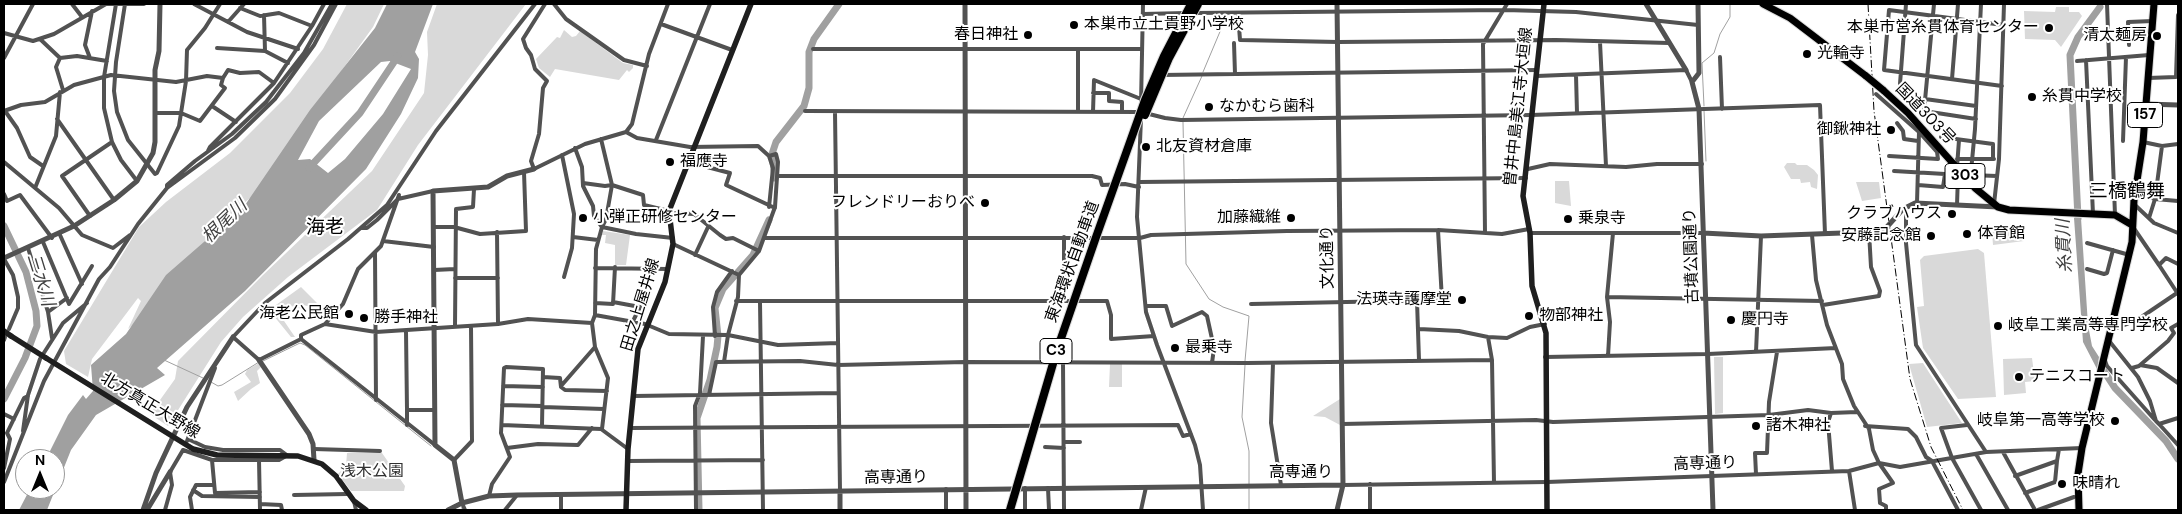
<!DOCTYPE html>
<html>
<head>
<meta charset="utf-8">
<style>
	body { margin:0 }
	#map { position:relative; width:2182px; height:514px; overflow:hidden; background:#fff; font-family:"DM Sans",sans-serif }
	canvas { display:block }
	.frame { position:absolute; inset:0; border:5px solid #000; pointer-events:none }
	.north { position:absolute; left:15px; top:449px; width:50px; height:50px; box-sizing:border-box; background:#fff; border:1px solid #999; border-radius:50%; rotate:0deg; font-size:14px; font-weight:700; line-height:20px; text-align:center; color:#000 }
	.north::after { content:''; display:block; margin:auto; width:18px; height:22px; background:#000; clip-path:polygon(50% 0,100% 100%,50% 72%,0 100%) }
</style>
</head>
<body>
<div id="map">
<canvas width="2182" height="514"></canvas>
<div class="frame"></div>
<div class="north">N</div>
</div>
<script>
const ctx = document.querySelector('canvas').getContext('2d');
ctx.lineJoin = 'round';
function paint(path, color) {
  ctx.fillStyle = color;
  ctx.fill(path, 'evenodd');
}
function shape(rows) {
  const path = new Path2D();
  for (const r of rows) {
    path.moveTo(r[0], r[1]);
    for (let i = 2; i < r.length; i += 2) path.lineTo(r[i], r[i + 1]);
  }
  return path;
}
function trace(path, color, width, dash) {
  ctx.strokeStyle = color;
  ctx.lineWidth = width;
  ctx.lineCap = dash ? 'butt' : 'round';
  ctx.setLineDash(dash || []);
  ctx.stroke(path);
}
function write(font, color, halo, rows, align = 'center') {
  ctx.font = font + ' "DM Sans","Noto Sans JP",sans-serif';
  ctx.lineWidth = 4;
  ctx.setLineDash([]);
  ctx.textBaseline = 'middle';
  ctx.strokeStyle = halo;
  ctx.fillStyle = color;
  for (const [text, x, y, turn = 0] of rows) {
    ctx.save();
    ctx.translate(x, y);
    ctx.rotate((+turn || 0) * Math.PI / 180);
    ctx.textAlign = isNaN(turn) ? turn : align;
    if (halo) ctx.strokeText(text, 0, 0);
    ctx.fillText(text, 0, 0);
    ctx.restore();
  }
}
paint(shape([
	[347,4,384,4,373,27,314,109,263,187,222,222,168,295,128,329,141,301,138,298,92,359,88,377,66,364,64,351,139,227,166,202,230,153,290,93,323,49],
	[437,4,526,4,418,145,377,210,288,277,243,317,221,342,168,426,150,414,175,379,178,361,263,275,372,171,424,93,428,55,427,32],
	[2056,7,2069,7,2069,12,2079,12,2082,16,2061,47,2055,40,2025,39,2024,11,2055,12],
	[564,30,572,37,576,36,580,31,623,63,633,65,633,68,629,72,627,70,619,80,555,69,550,77,539,68,536,59,557,37,560,38],
	[1787,163,1795,163,1797,165,1807,165,1814,170,1818,175,1817,189,1811,187,1810,182,1801,183,1800,179,1791,179,1784,167],
	[1555,181,1569,181,1571,206,1555,203],
	[1856,182,1879,182,1881,198,1862,201],
	[2023,229,2024,241,1993,245,1992,232],
	[603,231,630,235,626,265,615,265,615,245,605,243,606,235,602,235],
	[1978,249,1984,253,1996,397,1958,399,1923,348,1917,307,1924,306,1920,260,1924,256],
	[301,287,319,305,316,308,303,305,302,309,291,306,282,318,295,337,291,337,269,310],
	[1714,357,1723,357,1723,413,1715,414],
	[2032,358,2035,381,2025,382,2026,393,2004,395,2003,359],
	[259,363,261,367,257,371,260,383,251,389,238,401,234,392,251,382,245,374,247,370],
	[1923,363,1930,374,1962,423,1927,427,1909,364],
	[1110,364,1122,364,1122,387,1109,387],
	[1340,399,1340,425,1325,417,1313,416],
	[347,453,382,453,405,486,404,491,351,491,338,474,346,466]
]), '#d9d9d9');
paint(shape([
	[387,4,433,4,415,52,419,59,418,78,401,114,366,169,245,291,157,368,165,375,96,415,71,450,47,510,19,510,30,489,55,489,55,459,46,459,68,415,83,395,86,399,93,391,91,365,126,334,166,275,243,208,310,110,375,28],
	[390,61,411,69,383,114,345,159,328,173,310,159,298,160,319,121,381,62],
	[2074,218,2081,218,2088,325,2092,346,2099,357,2097,369,2083,342]
]), '#a0a0a0');
trace(shape([
	[1203,72,1227,15],
	[1704,106,1702,63,1714,53,1720,34,1730,17,1730,4],
	[1704,110,1706,161],
	[1183,118,1202,76],
	[1183,122,1186,264,1209,299,1223,307,1249,316,1245,361],
	[164,360,203,378],
	[263,361,300,343,305,345,431,446],
	[1245,365,1242,417,1249,451,1249,485],
	[211,382,218,386,222,385,259,362],
	[1249,489,1249,510],
	[462,507,462,510]
]), '#a0a0a0', 1);
trace(shape([
	[309,168,360,113,398,56],
	[775,178,772,154,776,142,804,106,809,88,809,52,814,39,839,4],
	[2078,218,2070,55,2078,37,2100,7],
	[4,226,26,272,36,311,37,326,25,358,4,399],
	[2100,365,2115,388,2166,441,2178,459],
	[699,510,697,418,710,380,717,347,718,336,715,308,723,289,753,255,769,220]
]), '#a0a0a0', 7);
const trunk = shape([
	[1763,4,1790,18,1866,76],
	[1883,90,1908,113,1975,188,1998,207,2009,210,2115,215,2132,225],
	[2079,510,2078,474,2082,448,2132,242,2134,200,2143,142,2154,4]
]);
trace(trunk, '#dbdbdb', 9);
trace(shape([
	[72,4,82,17],
	[116,4,104,77,104,108,112,142,121,160,137,181],
	[125,4,116,62,114,91,117,112,128,140,155,174,157,173,179,126,186,81,187,50,205,28,220,4],
	[194,4,247,32,298,49],
	[545,4,523,39,526,48,531,55,535,69,547,81,543,88,539,134,531,161,534,169,585,144,626,132,632,124,649,54,668,4],
	[554,4,566,19,624,60,647,66],
	[1934,4,1924,111,1976,119],
	[2107,4,2115,215],
	[1193,13,1505,10,1576,12,1698,25],
	[1238,13,1240,40,1338,42,1556,40,1669,43],
	[1143,14,1186,13],
	[264,15,265,51],
	[228,22,244,4],
	[661,24,732,50],
	[312,26,324,4],
	[4,33,33,41,54,34,106,4,144,4],
	[40,39,60,58,77,56,107,61],
	[1600,42,1606,166],
	[1234,43,1235,74],
	[2129,45,2128,22,2153,21],
	[217,48,265,51,288,63],
	[813,49,1142,49],
	[1720,57,1722,109],
	[4,58,33,4],
	[60,58,56,67,63,90],
	[90,58,85,45,92,11],
	[2086,60,2093,214],
	[2077,61,2149,55],
	[1161,75,1537,70],
	[1576,75,1577,113],
	[1537,76,1686,70,1692,82],
	[2176,77,2178,15],
	[2148,78,2176,77],
	[1952,79,1958,4],
	[1900,84,1906,4],
	[2002,86,1884,70,1889,10,2003,25],
	[1093,93,1109,93,1109,101,1122,102,1122,112],
	[1876,94,1919,132,1937,152,1938,159,1889,156],
	[1925,99,1976,106],
	[1141,104,1143,4],
	[212,106,236,122],
	[4,111,21,105,45,102,74,85,111,75,176,82,207,76,223,78,228,70,240,73,259,72,274,83],
	[5,111,17,128,30,157,43,166],
	[805,111,1141,112,1165,118,1181,120,1531,115,1820,105,1825,234],
	[835,112,840,491],
	[1078,112,1078,49],
	[1093,112,1094,80,1141,99],
	[156,113,181,113,200,121,225,88,221,85,223,78],
	[1141,118,1137,217,1146,312,1157,345,1195,445,1200,465,1203,510],
	[57,119,114,200],
	[1897,123,1903,131,1904,139,1918,141],
	[1941,137,1993,144,1993,159],
	[656,140,710,4],
	[2123,141,2126,57],
	[2143,142,2162,146,2178,144],
	[575,148,582,167,583,186,593,206,594,216,602,227,636,234,673,238],
	[208,151,210,147,274,83,312,26,279,13,260,16,240,8],
	[562,155,574,214,572,248,564,277],
	[1957,159,1994,159],
	[4,162,59,208,82,235,113,248,130,235],
	[688,162,730,173,726,185,775,208],
	[1957,167,1959,140],
	[1528,169,1550,164,1626,167,1657,164,1702,164],
	[1894,171,1962,175],
	[1970,175,1997,176],
	[778,176,1092,176,1100,178,1102,185,1125,184,1139,187],
	[1139,182,1526,178],
	[1970,182,1975,129,1981,4],
	[583,183,605,186,612,185,643,195,644,205,669,211],
	[1918,185,1943,187,1945,174],
	[35,188,56,136,60,92],
	[167,188,235,138,275,99,314,45,336,4],
	[2135,192,2155,199,2178,201],
	[4,194,7,201,20,195,52,238],
	[399,195,381,246,358,269,343,304,325,324,301,335,301,339,259,360,233,337,265,303,348,239,387,205,436,131,535,4],
	[1917,203,1919,132],
	[1994,204,1999,159,2004,4],
	[1957,205,1958,175],
	[2135,205,2154,223,2178,233],
	[769,207,773,168,769,156],
	[1906,207,1906,243,1916,345,1986,452],
	[669,213,694,214,720,235,726,239,733,238,759,251],
	[90,216,62,176,112,142],
	[2149,218,2155,199,2162,146],
	[434,227,454,227,480,234,526,231,524,172],
	[2133,227,2159,265,2166,258,2178,264],
	[361,228,367,228,377,220,398,199,433,191],
	[497,232,498,324],
	[1485,233,1483,44,1507,4],
	[1530,233,1703,233],
	[60,235,82,284],
	[1812,235,1816,280,1827,325,1842,364,1843,379,1854,406,1869,429,1873,450,1879,463,1893,483,1879,489,1880,503,1886,506,1886,510],
	[573,237,598,240],
	[1064,237,1064,300],
	[765,238,1140,238,1151,235,1287,231,1438,230,1502,234,1529,229],
	[383,241,434,247],
	[43,242,69,304,92,266],
	[2087,243,2126,254],
	[673,244,739,275],
	[28,248,48,312,52,338],
	[375,253,376,400],
	[695,255,708,227],
	[4,259,13,275,18,297,18,308,9,329],
	[2159,265,2178,294],
	[595,268,668,269],
	[2087,269,2104,274,2107,273,2113,250],
	[434,270,455,269],
	[455,278,498,278],
	[1607,297,1822,301],
	[736,301,1107,301,1111,315,1111,339,1154,336],
	[1417,301,1419,360],
	[613,302,640,307,633,321],
	[760,302,763,510],
	[595,303,613,304,615,267],
	[1251,304,1442,300,1438,230],
	[1823,305,1879,296,1880,291,1871,267,1869,232],
	[1146,306,1166,306,1172,326,1202,312,1207,316,1214,348,1212,363],
	[48,312,67,298],
	[595,315,645,324,669,334,728,335,738,297,739,275,759,251,775,207,778,162,776,154,769,156,758,146,690,147,637,138,626,132],
	[592,323,595,347,608,378,602,429],
	[325,324,376,332,498,324,528,319,592,323,595,315,596,249,602,227,606,219,612,185,601,139],
	[455,327,456,209,473,207,474,189],
	[1419,329,1459,331,1488,337,1507,338,1530,327,1545,324],
	[2112,330,2137,320,2177,293],
	[406,331,407,410],
	[715,336,713,307,717,292,732,271],
	[1488,337,1492,360,1494,483],
	[301,339,435,445],
	[4,340,5,337],
	[2110,342,2138,377,2150,401,2156,421,2159,424,2178,418],
	[1756,352,1761,236],
	[1608,356,1610,322,1607,297,1613,233],
	[1545,357,1708,354,1836,348],
	[2105,361,2107,366,2155,420],
	[724,362,728,335,778,345,838,343],
	[1063,362,1064,510],
	[1273,363,1271,423,1281,485],
	[2140,365,2157,368,2178,383],
	[2132,368,2139,366,2168,341,2174,333,2171,328,2178,324],
	[543,377,560,378,561,387,565,390,607,391],
	[503,386,543,387],
	[561,386,595,347],
	[709,395,716,362,800,361,838,365,965,362,1247,363,1492,360],
	[634,396,838,393],
	[502,405,542,406],
	[542,407,604,409],
	[1831,413,1828,422,1832,471],
	[4,414,14,419],
	[1342,424,1536,420,1553,422,1769,415,1808,410,1831,413,1857,412],
	[2159,424,2178,445],
	[407,425,407,410,434,410],
	[502,425,601,429,628,449],
	[1967,425,1941,428,1952,458,1981,510],
	[1865,426,1908,429,1916,437,1926,457,1932,461,1958,510],
	[630,428,1178,425,1183,436,1191,434],
	[23,431,28,395,40,359,63,323,87,303],
	[7,433,24,398,28,396],
	[188,439,205,447,223,450,280,450,288,456],
	[187,441,215,368],
	[1064,442,1080,442],
	[1045,447,1064,448],
	[507,448,538,444,578,445,592,428],
	[314,449,380,451],
	[183,450,212,460,279,460,286,456],
	[2003,452,2035,510],
	[1976,454,2008,510],
	[212,460,215,493,260,492],
	[259,460,260,510],
	[454,460,472,441,471,326],
	[627,461,763,460],
	[4,468,10,439,7,433],
	[1849,471,1855,510],
	[1756,474,1755,453,1767,453,1769,402,1777,352],
	[2015,476,2057,461,2059,449],
	[4,482,44,381,99,279,110,267,138,224,167,188,167,185,195,161,232,134,266,102,304,53,332,4],
	[1370,484,1370,510],
	[1343,485,1547,482,1849,471,1879,463,1900,467,1986,452,2082,448],
	[1025,488,1025,510],
	[1048,488,1049,510],
	[946,489,946,510],
	[193,490,202,496,260,497],
	[2025,493,2055,482,2057,461],
	[294,495,347,494],
	[561,495,561,510],
	[489,496,492,484,510,457,501,433,504,368,506,367,543,369,542,426],
	[354,501,356,510],
	[462,503,465,510],
	[260,504,281,505,282,510],
	[165,510,172,485,170,472,183,450],
	[192,510,190,497,196,485,214,485],
	[505,510,517,495],
	[696,510,695,406,700,393,703,336],
	[1141,510,1146,487],
	[2038,510,2074,497]
]), '#525252', 4);
trace(shape([
	[965,4,966,510],
	[1337,4,1343,485,1337,510],
	[1646,4,1686,70],
	[1698,4,1699,73,1692,82,1699,109,1713,510],
	[2145,104,2178,105],
	[1703,233,1761,236,1869,232,1886,228,1903,209,1915,203,1998,207],
	[4,258,74,226,114,200,137,181,153,153,155,142,155,70,159,51,160,4],
	[259,360,309,434,313,444,314,460],
	[840,491,840,510],
	[462,503,454,460,435,445,433,191,488,187,507,176,534,169],
	[143,510,156,473,187,407,233,337],
	[147,510,170,472],
	[448,510,462,503,489,496,517,495,1343,485]
]), '#525252', 5);
trace(shape([
	[1544,4,1523,196,1530,233,1532,286,1546,333,1547,510],
	[4,331,11,336],
	[46,358,193,449,217,455,298,456,322,464,336,476,354,501,366,510],
	[626,510,628,449,638,349,665,282,673,244,669,211,751,4]
]), '#1f1f1f', 5.5);
trace(trunk, '#000', 7);
trace(shape([
	[1868,4,1874,111,1910,379,1931,447,1963,510]
]), '#000', 1, [8, 2.5, 1, 2.5]);
const trunkBridge = shape([
	[1866,76,1883,90]
]);
const motorwayBridge = shape([
	[1145,115,1169,58,1198,4],
	[1010,510,1057,350,1095,240,1145,100,1164,56,1191,4]
]);
trace(trunkBridge, '#dbdbdb', 9, []);
trace(motorwayBridge, '#dbdbdb', 10, []);
trace(shape([
	[11,336,46,358]
]), '#1f1f1f', 5.5);
trace(trunkBridge, '#000', 7);
trace(motorwayBridge, '#000', 8);
for (const [x, y, r, color] of [
	[1074,25,5,"#000"],
	[2049,28,5,"#000"],
	[1028,35,5,"#000"],
	[2157,36,5,"#000"],
	[1807,54,5,"#000"],
	[2032,97,5,"#000"],
	[1209,107,5,"#000"],
	[1891,130,5,"#000"],
	[1146,147,5,"#000"],
	[670,162,5,"#000"],
	[985,203,5,"#000"],
	[1952,214,5,"#000"],
	[583,218,5,"#000"],
	[1291,218,5,"#000"],
	[1568,219,5,"#000"],
	[1967,234,5,"#000"],
	[1931,236,5,"#000"],
	[1462,300,5,"#000"],
	[349,314,5,"#000"],
	[1529,316,5,"#000"],
	[364,318,5,"#000"],
	[1731,320,5,"#000"],
	[1998,326,5,"#000"],
	[1175,348,5,"#000"],
	[2019,377,5,"#000"],
	[2115,421,5,"#000"],
	[1756,426,5,"#000"],
	[2062,484,5,"#000"]
]) {
  const dot = new Path2D();
  dot.arc(x, y, r, 0, 2 * Math.PI);
  ctx.fillStyle = color;
  ctx.fill(dot);
  trace(dot, '#fff', 2);
}
for (const [x, y, w] of [
	[2145,115,35],
	[1965,176,40],
	[1056,351,32]
]) {
  const box = new Path2D();
  box.roundRect(x - w / 2, y - 12.5, w, 25, 4);
  ctx.fillStyle = '#fff';
  ctx.fill(box);
  trace(box, '#000', 1);
}
write('bold 15px', '#000', null, [
	["157",2145,115],
	["303",1965,176],
	["C3",1056,351]
]);
write('16px', '#000', '#fff', [
	["本巣市立土貴野小学校",1084,25],
	["本巣市営糸貫体育センター",2039,28,"right"],
	["春日神社",1018,35,"right"],
	["清太麺房",2147,36,"right"],
	["光輪寺",1817,54],
	["糸貫中学校",2042,97],
	["なかむら歯科",1219,107],
	["御鍬神社",1881,130,"right"],
	["北友資材倉庫",1156,147],
	["福應寺",680,162],
	["フレンドリーおりべ",975,203,"right"],
	["クラブハウス",1942,214,"right"],
	["小弾正研修センター",593,218],
	["加藤繊維",1281,218,"right"],
	["乗泉寺",1578,219],
	["体育館",1977,234],
	["安藤記念館",1921,236,"right"],
	["法瑛寺護摩堂",1452,300,"right"],
	["海老公民館",339,314,"right"],
	["物部神社",1539,316],
	["勝手神社",374,318],
	["慶円寺",1741,320],
	["岐阜工業高等専門学校",2008,326],
	["最乗寺",1185,348],
	["テニスコート",2029,377],
	["岐阜第一高等学校",2105,421,"right"],
	["諸木神社",1766,426],
	["味晴れ",2072,484]
], 'left');
write('16px', '#000', '#fff', [
	["曽井中島美江寺大垣線",1519,107,-84],
	["国道303号",1925,114,46],
	["古墳公園通り",1692,256,-92],
	["文化通り",1328,257,-91],
	["東海環状自動車道",1073,262,-70],
	["田之上屋井線",641,305,-73],
	["北方真正大野線",150,406,31],
	["高専通り",1705,464,-2],
	["高専通り",1301,473],
	["高専通り",896,478,-1]
]);
write('16px', '#303030', '#fff', [
	["浅木公園",372,472]
]);
write('italic 18px', '#414141', '#fff', [
	["根尾川",225,222,-43],
	["糸貫川",2065,246,-93],
	["三水川",40,280,73]
]);
write('19px', '#000', '#fff', [
	["三橋鶴舞",2127,192],
	["海老",325,228]
]);
</script>
</body>
</html>
